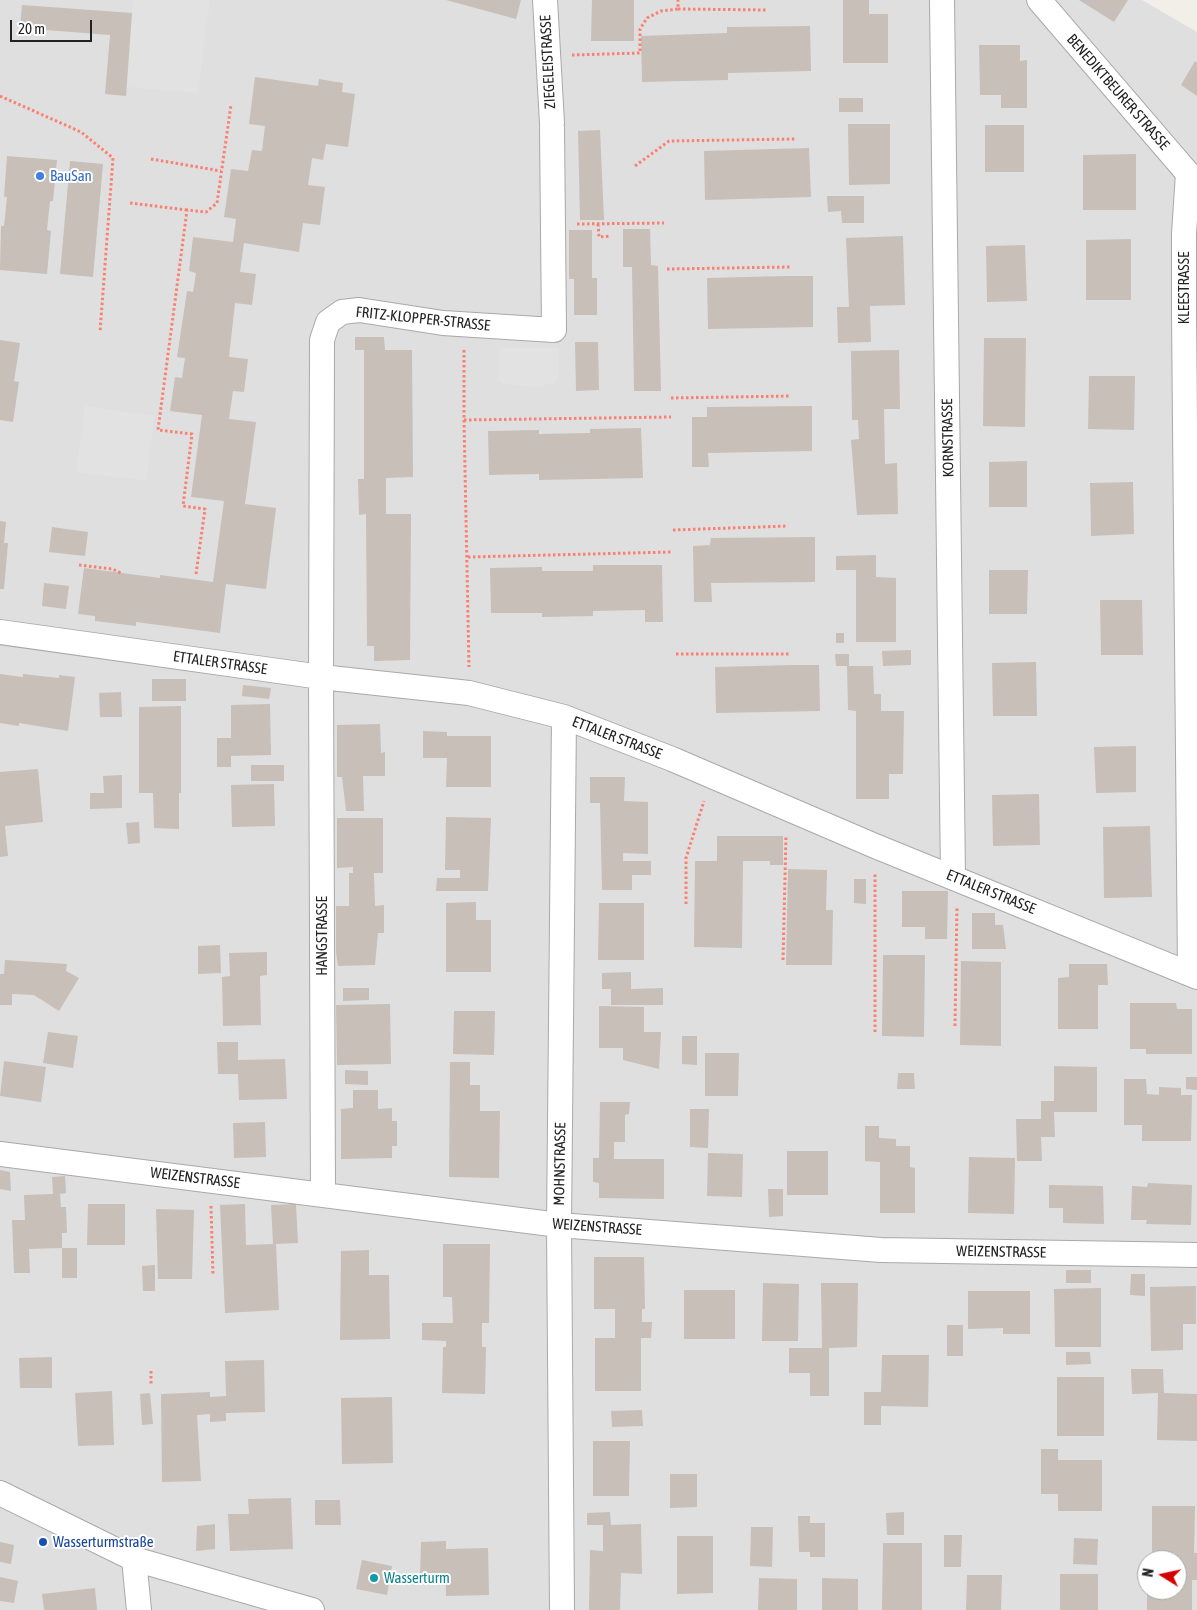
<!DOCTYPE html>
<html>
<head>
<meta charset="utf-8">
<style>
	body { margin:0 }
	#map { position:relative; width:1197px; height:1610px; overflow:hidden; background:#f2efe9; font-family:"Asap Condensed",sans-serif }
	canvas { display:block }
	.north { position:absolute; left:1137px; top:1550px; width:50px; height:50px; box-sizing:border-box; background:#fff; border:1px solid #a7a7a7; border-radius:50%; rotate:280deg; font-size:14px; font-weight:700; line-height:20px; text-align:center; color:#222 }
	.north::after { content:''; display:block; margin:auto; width:18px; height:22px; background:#d40000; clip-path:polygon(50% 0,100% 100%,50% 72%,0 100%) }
	.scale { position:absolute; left:10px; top:20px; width:82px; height:22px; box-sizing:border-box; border:2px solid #222; border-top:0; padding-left:6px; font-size:15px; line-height:18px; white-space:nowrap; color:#222; -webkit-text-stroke:4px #fff; paint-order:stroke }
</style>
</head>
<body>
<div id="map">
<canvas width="1197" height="1610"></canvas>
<div class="north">N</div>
<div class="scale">20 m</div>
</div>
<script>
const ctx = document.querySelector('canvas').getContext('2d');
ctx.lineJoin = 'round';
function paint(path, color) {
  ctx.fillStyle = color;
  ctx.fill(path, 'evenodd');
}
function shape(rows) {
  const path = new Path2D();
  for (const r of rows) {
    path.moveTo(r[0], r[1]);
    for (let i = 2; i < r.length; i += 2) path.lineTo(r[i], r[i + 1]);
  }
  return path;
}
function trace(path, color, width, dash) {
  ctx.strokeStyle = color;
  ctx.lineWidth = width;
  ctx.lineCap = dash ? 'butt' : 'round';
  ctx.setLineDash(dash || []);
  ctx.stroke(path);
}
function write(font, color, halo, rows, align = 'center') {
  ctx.font = font + ' "Asap Condensed",sans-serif';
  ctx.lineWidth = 4;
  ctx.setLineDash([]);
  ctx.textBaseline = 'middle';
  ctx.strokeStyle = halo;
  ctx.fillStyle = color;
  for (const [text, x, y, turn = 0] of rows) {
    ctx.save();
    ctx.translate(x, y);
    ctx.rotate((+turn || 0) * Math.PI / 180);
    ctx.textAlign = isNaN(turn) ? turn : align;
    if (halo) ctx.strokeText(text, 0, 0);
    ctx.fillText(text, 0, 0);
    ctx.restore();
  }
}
paint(shape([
	[0,0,1142,0,1197,32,1197,1610,0,1610],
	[1147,1560,1177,1560,1177,1590,1147,1590]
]), '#e0dfdf');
paint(shape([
	[133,0,210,0,198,93,127,87],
	[500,348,559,348,559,374,555,383,535,387,503,384,497,380],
	[85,406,155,416,146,481,76,472]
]), '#e2e2e2');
paint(shape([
	[446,0,521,0,516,19],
	[592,0,634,0,634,41,591,41],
	[843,0,869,0,869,14,888,14,888,63,843,63],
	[1079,0,1128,0,1114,22],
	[22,5,132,13,126,96,105,94,110,35,20,28],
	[810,26,811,71,728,73,728,80,642,82,641,36,727,33,727,27],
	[979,45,1020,45,1020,61,1027,60,1027,108,1001,108,1001,95,980,95],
	[1195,61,1197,63,1197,96,1181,85],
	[255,77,318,86,319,79,343,83,342,92,355,94,348,147,326,144,323,160,312,158,308,185,325,187,320,225,303,223,299,252,244,243,240,272,256,274,252,305,235,303,229,357,248,359,244,392,233,391,229,419,256,422,245,504,276,508,266,589,226,584,220,633,136,622,136,626,95,621,95,616,78,614,84,568,160,578,160,575,213,582,224,501,191,497,202,415,170,411,175,377,182,378,185,358,177,357,187,291,193,292,196,273,189,271,193,237,233,242,236,219,224,217,231,169,248,171,252,150,262,151,265,126,249,124],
	[839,98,863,98,863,112,839,112],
	[848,124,890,124,890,184,849,185],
	[985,125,1024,125,1024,172,985,172],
	[600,130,604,220,580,220,578,131],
	[809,148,811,197,705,200,704,151],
	[1136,154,1136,210,1083,210,1083,155],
	[7,156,57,160,53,201,50,201,47,230,51,231,47,274,0,270,1,226,4,226,7,197,4,197],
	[70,161,103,164,93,277,60,274],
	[827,196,864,196,864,223,842,223,841,211,828,212],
	[623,229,650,229,651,265,658,266,661,391,634,391,632,267,623,267],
	[569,230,592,230,592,278,597,278,597,315,574,315,574,279,569,279],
	[903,236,905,305,870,306,871,342,838,343,837,307,849,307,846,238],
	[1131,239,1131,300,1086,300,1086,240],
	[1025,245,1027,301,987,302,986,246],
	[785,276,813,276,813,327,708,329,707,278],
	[355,337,384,337,385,350,412,350,413,477,386,478,386,514,411,514,410,660,374,661,374,646,367,646,366,514,359,515,358,479,364,479,364,350,355,350],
	[984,338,1026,338,1025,427,983,426],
	[0,340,20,343,14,381,19,382,13,422,0,420],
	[575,342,598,342,599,390,576,391],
	[899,350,900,409,884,409,885,464,897,463,898,514,857,515,851,440,859,439,858,420,852,420,851,351],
	[1089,376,1135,376,1134,430,1088,429],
	[812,406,812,451,708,453,709,467,692,467,692,417,707,417,707,407],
	[641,428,643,478,539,480,539,474,489,475,488,431,539,430,539,434,590,433,590,429],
	[1027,461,1027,507,989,507,989,462],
	[1133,482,1134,534,1091,536,1090,483],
	[0,521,6,522,4,543,8,543,4,589,0,589],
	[52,527,88,532,85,556,49,552],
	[815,537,815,582,711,583,712,602,694,602,693,546,710,545,711,538],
	[876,555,876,577,896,578,896,642,856,642,856,570,836,570,836,556],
	[593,565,662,565,663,622,645,622,645,610,593,611,593,616,542,617,542,613,491,613,490,568,542,567,542,571,593,571],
	[989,570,1028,570,1027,614,989,614],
	[44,583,69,586,66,609,42,606],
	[1100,600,1142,600,1143,655,1101,655],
	[836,633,844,633,844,643,836,643],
	[911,650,911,665,883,666,882,651],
	[835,654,849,654,849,666,836,666],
	[1036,662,1037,716,993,716,992,663],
	[793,665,819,665,820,711,716,713,715,667],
	[847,666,873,666,874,694,881,694,881,711,904,711,903,774,889,774,889,799,856,799,856,711,848,710],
	[0,674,23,677,23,674,59,678,59,675,75,677,68,731,19,723,19,726,0,723],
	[152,679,186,679,186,701,152,701],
	[243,685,271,688,269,699,242,696],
	[121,692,122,717,100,717,99,693],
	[270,704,271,755,231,756,231,767,217,767,217,738,231,738,231,705],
	[181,706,181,793,179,793,179,829,154,828,153,793,139,793,139,707],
	[380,724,381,753,385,752,385,776,363,776,364,811,346,811,342,777,337,777,337,725],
	[423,731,447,732,447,736,491,736,491,787,446,787,447,758,423,758],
	[1136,746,1136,792,1096,793,1094,747],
	[251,765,284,765,284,781,251,781],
	[38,769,43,822,5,826,8,856,0,857,0,772],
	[122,775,122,808,90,809,90,793,104,793,103,776],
	[590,777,625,777,624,801,648,802,648,854,623,853,623,861,651,861,651,875,632,875,632,890,602,890,600,803,590,803],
	[274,784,275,826,232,827,231,785],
	[1039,794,1040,845,993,846,992,795],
	[446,817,491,818,488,891,436,891,437,878,460,878,460,870,445,870],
	[337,818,383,818,383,873,374,873,375,906,384,905,384,933,378,933,375,965,338,966,336,953,336,906,349,906,349,873,353,873,353,867,337,868],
	[139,822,140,843,128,844,126,823],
	[1150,826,1152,897,1104,898,1103,827],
	[717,836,783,836,783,865,770,865,770,861,743,861,742,948,694,947,695,861,717,861],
	[788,869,827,870,826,910,833,910,832,965,786,965],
	[854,879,866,879,866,904,854,903],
	[902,891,948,891,947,939,925,939,925,927,902,927],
	[476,902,476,920,491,920,491,972,446,972,446,903],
	[599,903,644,903,644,960,598,960],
	[972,913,995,913,995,925,1003,925,1006,949,972,949],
	[220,945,221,973,198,974,198,946],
	[267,952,267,975,260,976,261,1025,223,1026,222,977,230,976,229,953],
	[883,955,925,955,924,1037,882,1036],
	[5,960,67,964,66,971,79,978,59,1011,34,995,12,994,12,1005,0,1005,0,974,4,974],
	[961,961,1001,962,1001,1046,960,1045],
	[1069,964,1107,964,1108,985,1098,985,1098,1029,1058,1029,1058,978,1069,977],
	[631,972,631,989,663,988,663,1005,611,1005,611,989,602,989,602,973],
	[343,988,369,988,369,1000,343,1001],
	[1130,1003,1176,1003,1177,1009,1192,1009,1192,1054,1146,1054,1146,1049,1130,1049],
	[390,1004,391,1064,337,1065,336,1005],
	[599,1006,644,1007,644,1032,661,1032,659,1069,623,1060,623,1048,599,1048],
	[454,1011,495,1011,494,1055,453,1054],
	[48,1032,78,1036,73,1068,43,1063],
	[682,1036,697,1036,697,1065,682,1064],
	[217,1042,238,1042,238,1060,285,1059,287,1099,239,1100,238,1074,218,1074],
	[705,1053,739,1053,738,1096,705,1096],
	[4,1061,46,1067,41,1102,0,1096],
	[450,1062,470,1062,470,1085,480,1085,480,1111,500,1111,499,1178,449,1177],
	[1054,1066,1097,1067,1097,1112,1054,1112,1055,1137,1041,1137,1042,1161,1017,1161,1016,1119,1041,1119,1041,1101,1054,1101],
	[345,1070,368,1071,368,1085,345,1084],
	[898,1073,914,1073,915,1089,897,1089],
	[1186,1077,1197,1077,1197,1090,1186,1089],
	[1124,1079,1146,1079,1147,1094,1159,1095,1159,1087,1181,1088,1181,1095,1192,1095,1191,1141,1142,1141,1142,1125,1124,1125],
	[353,1090,378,1090,378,1109,392,1108,392,1121,397,1121,397,1146,392,1146,392,1158,341,1159,341,1109,353,1108],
	[600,1102,630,1102,629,1114,625,1115,625,1142,614,1142,614,1159,664,1159,664,1199,599,1198,599,1183,593,1182,593,1158,599,1158],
	[690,1109,709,1109,708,1148,690,1147],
	[265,1122,266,1157,234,1158,233,1123],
	[865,1126,879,1126,879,1138,896,1139,896,1146,910,1146,910,1167,915,1168,915,1213,880,1213,880,1162,865,1161],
	[787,1151,828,1151,828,1195,787,1195],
	[708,1153,743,1154,742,1197,707,1196],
	[969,1157,1015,1158,1014,1214,968,1213],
	[0,1170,10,1172,11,1191,0,1189],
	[65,1176,66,1193,60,1194,61,1207,66,1207,67,1233,62,1233,62,1248,29,1249,30,1273,14,1273,12,1220,25,1220,24,1195,53,1194,52,1177],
	[1148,1183,1192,1185,1191,1225,1146,1224,1147,1220,1131,1220,1132,1186,1147,1187],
	[1049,1185,1103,1186,1104,1224,1063,1223,1063,1208,1049,1208],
	[768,1189,783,1189,783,1216,769,1217],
	[88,1204,125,1204,125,1245,87,1245],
	[245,1204,246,1245,273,1244,271,1205,296,1204,298,1243,276,1244,279,1310,225,1313,220,1205],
	[156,1209,194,1210,192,1279,158,1279],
	[443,1244,490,1244,489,1323,482,1323,482,1347,486,1347,485,1394,442,1393,443,1347,446,1347,446,1341,422,1340,422,1323,453,1323,452,1297,443,1297],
	[62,1248,77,1248,77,1278,62,1278],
	[369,1250,369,1275,389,1275,390,1339,340,1340,341,1251],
	[594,1257,644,1257,645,1309,642,1309,642,1322,652,1322,651,1338,641,1338,641,1391,595,1391,595,1338,615,1338,615,1309,594,1309],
	[155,1265,155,1291,143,1291,142,1266],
	[1066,1270,1091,1270,1091,1283,1066,1283],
	[1131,1274,1145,1274,1145,1296,1130,1295],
	[763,1283,799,1284,798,1341,762,1341],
	[821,1283,858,1283,857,1347,829,1348,829,1396,810,1396,810,1373,789,1373,789,1348,822,1348],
	[1196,1286,1196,1324,1183,1324,1183,1350,1151,1351,1150,1287],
	[1101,1288,1101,1347,1055,1347,1054,1289],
	[684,1290,735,1290,735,1339,684,1339],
	[968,1291,1030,1291,1030,1334,1003,1334,1003,1328,968,1329],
	[947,1325,963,1325,963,1356,947,1356],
	[1066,1352,1090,1352,1091,1364,1066,1365],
	[882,1355,929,1355,928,1407,881,1406,881,1425,864,1425,864,1392,881,1392],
	[52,1357,52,1388,20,1388,19,1358],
	[264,1360,265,1412,226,1413,226,1421,210,1422,210,1414,197,1415,201,1481,162,1482,161,1394,210,1392,210,1397,226,1396,225,1361],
	[1131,1369,1163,1369,1164,1393,1197,1394,1197,1441,1157,1440,1158,1393,1132,1394],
	[1057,1377,1104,1377,1104,1436,1057,1436],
	[112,1391,114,1445,78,1446,75,1393],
	[150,1393,153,1424,142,1425,140,1394],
	[392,1397,393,1463,342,1464,341,1398],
	[642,1410,643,1426,612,1427,611,1411],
	[593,1441,630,1441,629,1496,593,1496],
	[1041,1449,1058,1449,1058,1460,1102,1460,1102,1511,1058,1511,1058,1494,1041,1494],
	[670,1474,697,1474,697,1507,670,1508],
	[291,1498,293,1549,230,1551,228,1514,249,1514,248,1499],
	[315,1500,340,1500,341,1525,315,1525],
	[1152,1506,1195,1506,1194,1553,1197,1553,1197,1580,1192,1580,1192,1610,1147,1610,1147,1590,1177,1590,1175,1553,1152,1553],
	[610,1512,611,1525,641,1524,642,1574,621,1573,620,1610,589,1610,590,1550,603,1551,603,1525,587,1525,587,1513],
	[904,1512,904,1535,887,1535,886,1513],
	[798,1516,810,1516,810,1523,825,1523,825,1557,810,1557,810,1552,799,1552],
	[215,1524,215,1549,196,1551,197,1526],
	[751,1527,773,1527,772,1567,750,1566],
	[944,1535,962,1535,961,1567,944,1567],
	[677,1536,713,1536,713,1593,677,1594],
	[1074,1538,1098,1539,1097,1565,1073,1564],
	[446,1541,446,1549,488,1548,489,1595,446,1596,446,1577,420,1577,421,1542],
	[0,1542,14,1545,11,1564,0,1562],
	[883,1543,922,1543,922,1610,882,1610],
	[362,1560,392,1566,387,1595,356,1589],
	[1060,1574,1098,1574,1098,1610,1060,1610],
	[967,1575,1002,1575,1001,1610,966,1610],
	[0,1577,18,1581,14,1603,0,1601],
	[759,1578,797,1579,797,1610,758,1610],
	[822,1578,858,1579,858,1610,822,1610],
	[95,1588,97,1610,44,1610,42,1594]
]), '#c7bfb8');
const minor = shape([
	[545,0,552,123],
	[942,0,953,876],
	[1039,0,1197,184],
	[1188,173,1184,234,1184,314,1190,973],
	[0,632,321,677,469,693,564,717,672,759,875,846,1197,977],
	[0,1154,559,1225,881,1250,1197,1255],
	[323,1195,321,677,322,340,328,322,342,312,359,310,443,323,554,330,552,128],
	[0,1493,134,1559,312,1610],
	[134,1559,139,1610],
	[562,1610,559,1225,564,717]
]);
trace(minor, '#a9a9a9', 26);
trace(shape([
	[678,9,768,10],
	[572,55,640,53,640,29,647,18,661,11,678,9,678,0],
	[0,96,81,132,113,158,100,332],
	[151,159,221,171],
	[635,166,669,141,795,139],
	[130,203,187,210],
	[577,224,664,223],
	[598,224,599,237,611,236],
	[667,269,790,267],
	[464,350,464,420,671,417],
	[671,398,790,396],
	[464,420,469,667],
	[673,530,788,526],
	[468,557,673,552],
	[79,565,112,569,121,573],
	[196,574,205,509,183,506,192,434,158,430,187,210,206,212,217,203,231,105],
	[676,654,790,654],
	[686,904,686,858,704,801],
	[783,960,786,835],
	[955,1026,957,906],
	[875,1032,875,874],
	[211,1206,213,1276],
	[151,1371,151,1385]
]), '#fa8072', 3, [2.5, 2.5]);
trace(minor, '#fff', 24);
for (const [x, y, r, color] of [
	[40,176,5,"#3f7fe0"],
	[43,1542,5,"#1a4fb4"],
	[374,1578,5,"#0f9aa8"]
]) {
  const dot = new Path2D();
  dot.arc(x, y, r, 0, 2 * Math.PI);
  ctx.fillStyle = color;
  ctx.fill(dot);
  trace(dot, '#fff', 2);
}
write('15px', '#222', '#fff', [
	["ZIEGELEISTRASSE",548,62,-93],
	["BENEDIKTBEURER STRASSE",1118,92,49],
	["KLEESTRASSE",1184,288,-90],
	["FRITZ-KLOPPER-STRASSE",423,319,6],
	["KORNSTRASSE",948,438,-91],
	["ETTALER STRASSE",220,663,8],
	["ETTALER STRASSE",617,738,21],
	["ETTALER STRASSE",991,892,22],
	["HANGSTRASSE",322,936,-90],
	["MOHNSTRASSE",560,1164,-89],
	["WEIZENSTRASSE",195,1178,7],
	["WEIZENSTRASSE",597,1227,4],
	["WEIZENSTRASSE",1001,1252,1]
]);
write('15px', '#366cbe', '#fff', [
	["BauSan",50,176]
], 'left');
write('15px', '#164399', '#fff', [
	["Wasserturmstraße",53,1542]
], 'left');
write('15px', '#0d838f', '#fff', [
	["Wasserturm",384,1578]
], 'left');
</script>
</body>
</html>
